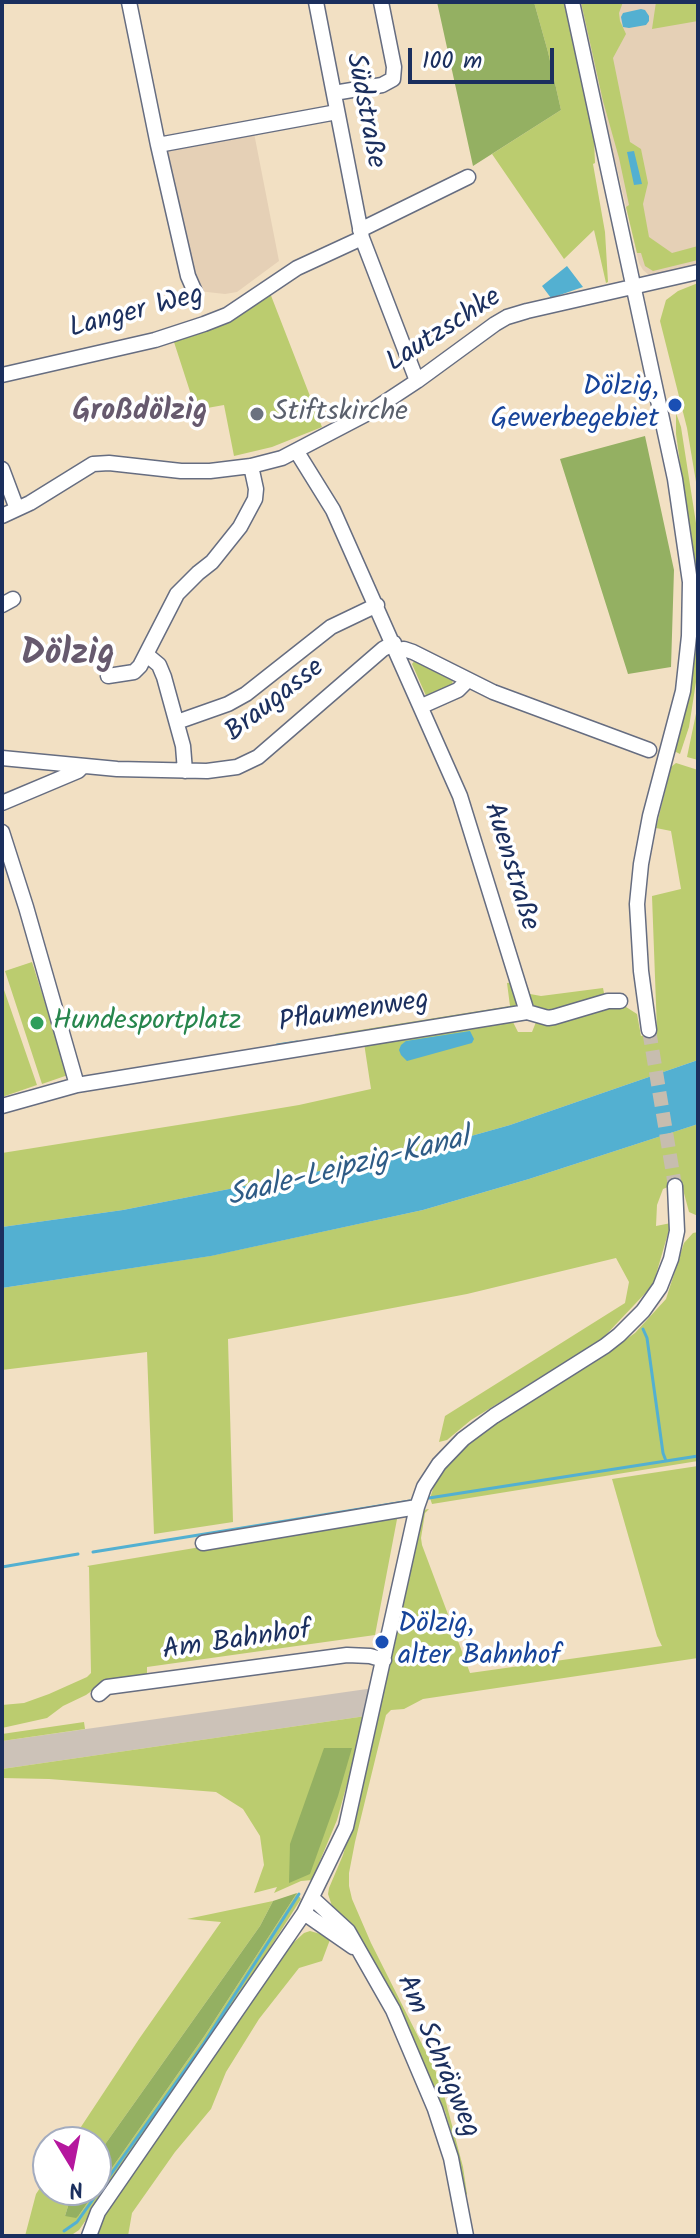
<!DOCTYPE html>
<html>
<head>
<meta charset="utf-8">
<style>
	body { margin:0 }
	#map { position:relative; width:700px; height:2238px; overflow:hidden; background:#f2e0c3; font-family:Kalam,sans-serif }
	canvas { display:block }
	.frame { position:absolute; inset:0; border:4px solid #1b2f5e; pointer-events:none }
	.north { position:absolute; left:32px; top:2126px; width:80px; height:80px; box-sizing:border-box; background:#fff; border:2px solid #a4acbf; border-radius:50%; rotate:170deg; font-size:22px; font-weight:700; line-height:32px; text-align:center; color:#1b2f5e }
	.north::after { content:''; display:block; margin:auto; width:28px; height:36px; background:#b5179e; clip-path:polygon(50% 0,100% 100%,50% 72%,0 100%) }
	.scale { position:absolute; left:408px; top:48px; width:146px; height:36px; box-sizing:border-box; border:4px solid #1b2f5e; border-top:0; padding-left:10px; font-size:24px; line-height:28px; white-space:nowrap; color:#1b2f5e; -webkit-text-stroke:6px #fff; paint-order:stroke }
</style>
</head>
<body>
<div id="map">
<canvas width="700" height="2238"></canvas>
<div class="frame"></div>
<div class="north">N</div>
<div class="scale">100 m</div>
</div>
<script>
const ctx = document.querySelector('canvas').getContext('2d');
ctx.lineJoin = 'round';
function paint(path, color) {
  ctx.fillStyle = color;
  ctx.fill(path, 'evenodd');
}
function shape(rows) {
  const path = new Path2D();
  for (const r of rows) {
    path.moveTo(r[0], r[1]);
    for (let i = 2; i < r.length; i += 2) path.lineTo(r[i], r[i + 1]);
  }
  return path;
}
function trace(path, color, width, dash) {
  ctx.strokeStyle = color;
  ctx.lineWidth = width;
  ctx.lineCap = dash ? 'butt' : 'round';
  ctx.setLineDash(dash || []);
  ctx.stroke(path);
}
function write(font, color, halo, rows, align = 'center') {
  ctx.font = font + ' Kalam,sans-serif';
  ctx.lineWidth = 7;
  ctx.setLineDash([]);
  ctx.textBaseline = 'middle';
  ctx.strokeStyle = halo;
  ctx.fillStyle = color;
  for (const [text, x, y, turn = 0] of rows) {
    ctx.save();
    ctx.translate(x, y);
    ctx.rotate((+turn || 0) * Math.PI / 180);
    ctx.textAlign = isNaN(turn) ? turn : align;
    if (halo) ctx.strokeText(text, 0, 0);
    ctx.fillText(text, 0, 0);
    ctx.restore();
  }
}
paint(shape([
	[578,2,698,2,698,264,655,275,649,275,643,270,639,263,617,168,596,93],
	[254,133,279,261,237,292,225,294,198,291,164,152]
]), '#e5d0b6');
paint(shape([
	[374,1688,366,1716,2,1769,2,1741]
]), '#ccc2b8');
paint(shape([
	[534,2,564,2,594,139,595,163,593,164,605,232,608,282,606,283,594,230,564,259,492,154,561,110,548,52],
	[581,2,623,2,619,13,620,21,626,34,613,58,630,142,641,149,648,183,643,204,649,237,672,253,698,246,698,260,653,271,645,266,641,253,637,253,626,207,629,205,619,158,603,101],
	[656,2,698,2,698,21,652,29],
	[698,283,698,494,687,428,660,321,666,300,678,291],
	[270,293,322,427,272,447,234,456,224,405,196,410,173,339,232,318,252,307],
	[676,413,681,427,698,536,698,669,689,727,680,754,674,751,695,637,697,608,696,577,676,434],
	[416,659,448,676,453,680,452,685,427,698,412,664],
	[698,704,698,760,687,757],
	[676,763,698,770,698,1060,510,1125,411,1153,123,1210,2,1227,2,1153,203,1121,299,1105,371,1089,364,1043,508,1020,513,1022,518,1032,532,1032,536,1022,542,1023,611,1004,623,1005,637,1014,641,1036,657,1031,652,896,681,889,671,831,656,828,671,767],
	[32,962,68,1075,42,1084,5,971],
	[514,982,518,1003,512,1012,336,1039,335,1034,510,1006,507,983],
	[2,984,37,1085,2,1097],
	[528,987,530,994,541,996,603,988,605,998,555,1014,539,1010,529,1001],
	[698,1124,698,1216,689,1212,681,1182,663,1189,657,1205,656,1226,671,1223,653,1285,601,1340,471,1420,447,1440,439,1442,445,1416,625,1303,629,1282,616,1258,467,1294,228,1339,233,1522,154,1534,147,1352,2,1370,2,1288,210,1256,423,1210,529,1179],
	[698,1232,698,1461,432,1504,430,1498,435,1483,450,1460,473,1438,510,1413,590,1365,635,1333,666,1299,684,1243,693,1233],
	[698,1466,698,1658,423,1699,404,1709,391,1710,386,1715,355,1842,349,1873,349,1886,352,1899,371,1943,440,2080,463,2167,467,2194,466,2195,464,2194,459,2159,445,2111,407,2030,332,1906,328,1894,329,1888,343,1855,358,1804,391,1653,393,1652,397,1634,395,1631,423,1510,429,1509,425,1513,421,1538,422,1545,470,1673,662,1646,657,1636,612,1479],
	[398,1514,375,1635,147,1667,147,1676,100,1685,86,1695,63,1706,47,1718,2,1728,2,1705,24,1703,49,1694,87,1677,91,1673,89,1567,87,1566],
	[366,1716,337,1820,312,1880,301,1881,274,1893,277,1887,254,1893,264,1865,260,1836,243,1809,216,1792,49,1779,2,1778,2,1769],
	[84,1722,85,1729,2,1741,2,1734],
	[297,1893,301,1899,214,2036,79,2230,70,2236,25,2236,36,2194,48,2176,48,2190,73,2190,65,2216,79,2215,205,2035],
	[273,1901,260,1926,96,2157,96,2142,71,2142,139,2039,221,1922,187,1919],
	[310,1931,331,1937,322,1961,299,1968,259,2019,226,2072,211,2109,175,2152,132,2213,128,2236,95,2236,100,2220,225,2037,293,1943,304,1933]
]), '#bbcc6f');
paint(shape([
	[437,2,534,2,548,52,561,110,473,166],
	[645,436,674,570,671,667,628,674,560,459],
	[324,1748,352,1748,338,1796,310,1874,289,1883,290,1844],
	[297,1893,205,2035,79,2215,76,2218,65,2216,73,2190,96,2190,96,2157,260,1926,273,1901]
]), '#94b062');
paint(shape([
	[641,9,645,10,649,16,649,21,646,25,629,28,623,27,621,17,623,13],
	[634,151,642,184,634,185,627,152],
	[567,266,583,287,551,298,542,286],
	[470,1031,474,1039,472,1043,407,1061,401,1055,399,1050,401,1045,406,1041],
	[698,1060,698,1124,692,1126,529,1179,423,1210,211,1256,2,1288,2,1227,123,1210,411,1153,510,1125]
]), '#53b0d1');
trace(shape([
	[277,1045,297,1042],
	[643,1329,647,1338,663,1453,666,1461],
	[429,1498,698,1456],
	[93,1552,410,1501],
	[2,1567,78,1554],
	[64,2231,77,2222,204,2043,299,1894]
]), '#53b0d1', 3);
trace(shape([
	[649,1030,675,1186]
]), '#c7bdaf', 14, [14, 7]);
const minor = shape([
	[129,2,158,145,188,276,195,292],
	[316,2,362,238,417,381],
	[572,2,675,479,690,582,689,636,683,691,650,816,641,864,637,904,641,971,649,1030],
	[334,93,382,85,393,79,394,67,381,2],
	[158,145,337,112],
	[360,230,468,177],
	[2,375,155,340,204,324,227,315,297,268,362,238],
	[297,452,333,510,460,796,527,1012],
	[2,469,17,509],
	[2,516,30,503,93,464,109,463,181,471,210,471,251,466,282,458,370,412,417,381,495,324,507,317,527,311,698,272],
	[2,605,13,599],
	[397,650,404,649,413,652,493,692,649,750],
	[147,655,159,665,164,677,183,746,185,771],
	[108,676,134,672,140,666,177,594,198,573,212,562,240,527,255,499,256,489,251,466],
	[422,706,458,690,467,681],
	[177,722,228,704,246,694,331,627,377,605],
	[2,758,117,769,207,771,237,767,258,757,383,649,394,643],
	[2,803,78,771,82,767],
	[2,832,26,907,77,1085],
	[2,1106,77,1085,527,1012,548,1018,554,1017,608,1001,620,1001],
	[203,1543,417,1507],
	[99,1694,107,1687,347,1655,370,1656,384,1660],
	[312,1898,348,1931,393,2010,435,2109,451,2158,466,2236],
	[304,1913,353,1947],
	[89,2236,98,2212,304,1913,346,1827,417,1507,424,1487,439,1464,463,1439,494,1416,605,1346,619,1335,643,1311,660,1287,671,1259,677,1231,675,1186]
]);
trace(minor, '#666d81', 17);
trace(minor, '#fff', 14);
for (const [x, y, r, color] of [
	[675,405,8,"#1a4fb4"],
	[257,414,8,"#6b7280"],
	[37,1023,8,"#2e9e5b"],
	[382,1642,8,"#1a4fb4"]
]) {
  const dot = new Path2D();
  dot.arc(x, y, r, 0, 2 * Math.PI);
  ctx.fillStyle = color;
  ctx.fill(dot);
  trace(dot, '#fff', 3);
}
write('28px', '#1b2f5e', '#fff', [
	["Südstraße",363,111,79],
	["Langer Weg",137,314,-15],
	["Lautzschke",445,332,-33],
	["Braugasse",276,702,-38],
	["Auenstraße",509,867,73],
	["Pflaumenweg",354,1014,-9],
	["Am Bahnhof",237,1643,-8],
	["Am Schrägweg",436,2057,67]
]);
write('28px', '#164399', '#fff', [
	["Dölzig,",659,389],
	["Gewerbegebiet",659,421],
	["Dölzig,",398,1626,"left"],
	["alter Bahnhof",398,1658,"left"]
], 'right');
write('28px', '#5b616d', '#fff', [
	["Stiftskirche",273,414]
], 'left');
write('28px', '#27864d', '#fff', [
	["Hundesportplatz",53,1023]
], 'left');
write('bold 30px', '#675a6e', '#fff', [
	["Großdölzig",140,414]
]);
write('italic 30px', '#2f5c86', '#fff', [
	["Saale-Leipzig-Kanal",349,1170,-14]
]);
write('bold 36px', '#675a6e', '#fff', [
	["Dölzig",68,657]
]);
</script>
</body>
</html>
